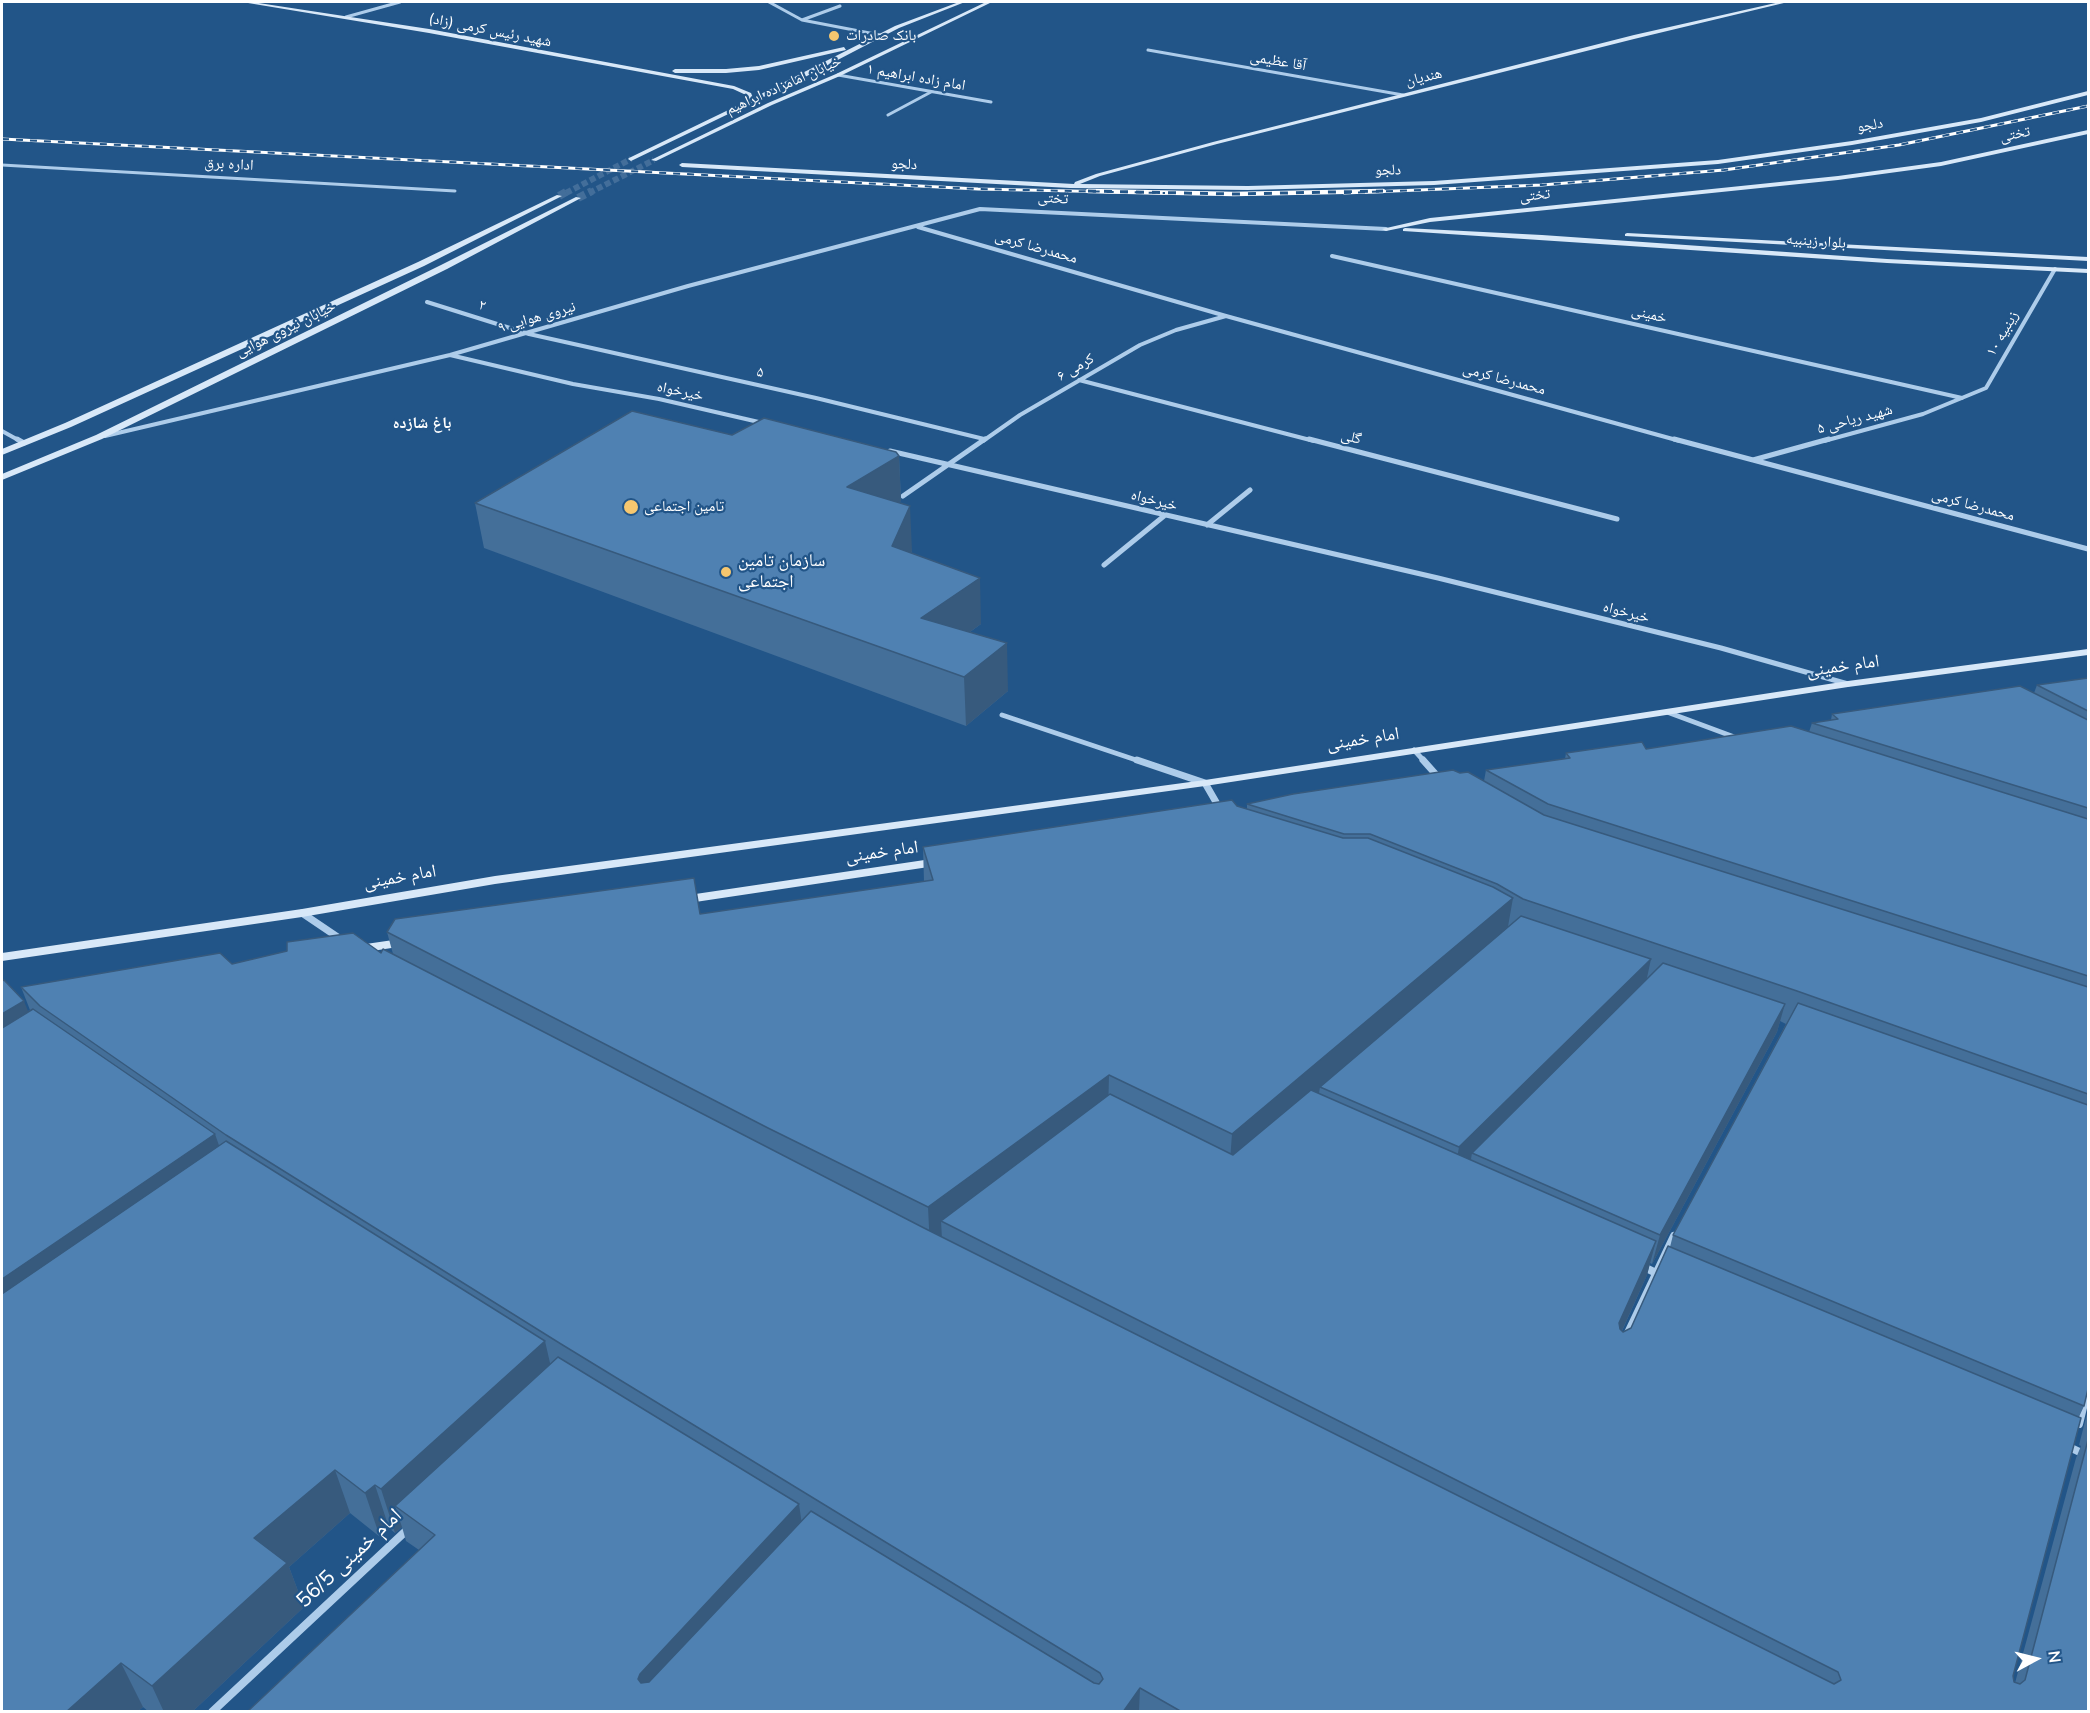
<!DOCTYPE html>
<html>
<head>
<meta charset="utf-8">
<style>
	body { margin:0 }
	#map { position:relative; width:2090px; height:1713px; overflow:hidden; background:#258; font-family:"Nunito Sans",sans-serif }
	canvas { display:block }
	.frame { position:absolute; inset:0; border:3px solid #fff; pointer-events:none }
	.north { position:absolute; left:2006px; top:1629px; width:60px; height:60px; -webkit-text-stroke:4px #258; paint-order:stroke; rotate:83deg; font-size:16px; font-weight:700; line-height:24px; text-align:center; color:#fff }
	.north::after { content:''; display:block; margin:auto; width:21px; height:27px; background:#fff; clip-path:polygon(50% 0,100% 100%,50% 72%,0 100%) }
</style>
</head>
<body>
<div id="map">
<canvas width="2090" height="1713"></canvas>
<div class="frame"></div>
<div class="north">N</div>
</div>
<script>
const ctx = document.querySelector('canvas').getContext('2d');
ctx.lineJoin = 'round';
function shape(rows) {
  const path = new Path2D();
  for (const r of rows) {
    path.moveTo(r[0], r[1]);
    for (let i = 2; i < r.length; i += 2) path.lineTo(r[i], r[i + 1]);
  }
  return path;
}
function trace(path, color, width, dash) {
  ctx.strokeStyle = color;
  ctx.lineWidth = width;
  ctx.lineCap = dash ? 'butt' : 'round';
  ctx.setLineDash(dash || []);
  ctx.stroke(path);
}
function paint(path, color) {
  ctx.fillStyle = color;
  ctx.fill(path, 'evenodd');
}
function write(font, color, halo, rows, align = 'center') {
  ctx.font = font + ' "Nunito Sans","Noto Naskh Arabic",sans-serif';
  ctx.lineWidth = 4.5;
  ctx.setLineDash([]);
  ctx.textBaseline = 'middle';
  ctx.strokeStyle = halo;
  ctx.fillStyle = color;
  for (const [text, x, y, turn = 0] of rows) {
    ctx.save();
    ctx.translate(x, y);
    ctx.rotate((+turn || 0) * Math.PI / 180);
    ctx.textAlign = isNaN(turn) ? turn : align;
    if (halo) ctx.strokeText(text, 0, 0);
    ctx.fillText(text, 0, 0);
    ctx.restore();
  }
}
trace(shape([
	[566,193,631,159],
	[589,193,654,160]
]), '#436e9a', 6, [6, 3]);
trace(shape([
	[559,196,568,191],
	[578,198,592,191]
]), '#436e9a', 8, [8, 4]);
trace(shape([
	[769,2,802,20,880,35],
	[346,17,400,2],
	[802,20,840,6],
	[1148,50,1403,95],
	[838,75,991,102],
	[888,115,931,92],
	[2,165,455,191]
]), '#adccea', 3);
trace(shape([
	[918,227,1226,316,1680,441],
	[1332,256,1962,398],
	[427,302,529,334,816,398,984,439],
	[450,355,573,384,659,399,763,423],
	[1079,380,1314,441],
	[2,431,20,441],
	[105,436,450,355,688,286,980,209,1386,229],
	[983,441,1020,415,1140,345,1176,330,1226,316],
	[1824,441,1923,414,1986,388,2055,269]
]), '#adccea', 4);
trace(shape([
	[17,439,24,443],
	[1309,439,1617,519],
	[1674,439,2088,549],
	[890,451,1438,578,1721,648,1848,684],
	[1753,460,1829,439],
	[903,496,985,439],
	[1207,525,1250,490],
	[1104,565,1164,516],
	[1667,712,1737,738],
	[1002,715,1142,762],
	[1414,750,1425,762]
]), '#adccea', 5);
trace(shape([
	[1137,760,1205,783,1220,809],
	[1423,760,1439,778],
	[302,913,339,938]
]), '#adccea', 7);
trace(shape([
	[1642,1266,1662,1276],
	[1627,1335,1674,1236],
	[2079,1424,2088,1387],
	[2067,1446,2088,1456],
	[212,1712,408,1529]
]), '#adccea', 8);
paint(shape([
	[242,2,252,2,429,29,734,86,751,93,753,98,895,26,959,2,965,2,899,28,805,77,631,161,628,159,629,158,747,101,746,95,733,89,429,33,242,2],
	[986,2,992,2,840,76,772,105,656,161,651,160,768,103,836,74,986,2],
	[1780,2,1788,2,1634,39,1217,144,1100,176,1080,184,1248,186,1434,181,1718,160,1852,141,1981,118,2088,91,2088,95,1981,122,1852,145,1718,164,1434,185,1248,190,1070,188,682,167,679,165,682,163,1074,184,1075,182,1096,174,1213,142,1634,35,1780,2],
	[844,47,846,50,759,70,726,73,675,73,672,71,675,69,726,69,759,66,844,47],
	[2088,130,2088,134,1941,166,1838,180,1430,222,1386,231,1382,229,1430,218,1838,176,1941,162,2088,130],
	[557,195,562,196,424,266,71,427,2,455,2,449,65,423,418,262,557,195],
	[576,197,581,198,447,269,102,439,2,480,2,474,96,435,441,265,576,197],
	[1405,228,1542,235,1887,259,2088,269,2088,273,1887,263,1403,231,1403,229,1405,228],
	[1627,233,2088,257,2088,261,1625,236,1625,234,1627,233],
	[2088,649,2088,655,1848,687,1205,786,495,884,302,917,2,961,2,953,302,909,495,876,1205,780,1848,681,2088,649],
	[938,858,942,859,944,862,942,865,682,904,676,900,682,896,938,858],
	[407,938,411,939,413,942,411,945,359,953,353,949,359,945,407,938]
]), '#d8e8f8');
const railFar1 = shape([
	[2,139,978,189,1165,193],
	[1344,193,1542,185,1724,170,1899,145,2088,106]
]);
const rail = shape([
	[1088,191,1234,194,1383,191]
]);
trace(railFar1, '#fff', 3);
trace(rail, '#fff', 4.5);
trace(railFar1, '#258', 2, [7]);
trace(rail, '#258', 3, [8]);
paint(shape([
	[732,435,899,456,901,501,899,502,912,551,911,553,981,624,970,632,1008,691,966,726,484,548,475,503],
	[2088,678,2088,1389,2084,1406,2079,1417,2013,1676,2014,1682,2015,1683,2076,1458,2081,1446,2079,1445,2088,1410,2088,1712,247,1712,419,1550,406,1541,402,1527,395,1533,389,1528,380,1537,350,1513,289,1567,304,1607,192,1712,149,1712,143,1707,137,1712,2,1712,28,1011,30,1010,21,987,232,964,381,953,393,954,387,932,700,914,924,882,923,847,1237,806,1247,809,1247,804,1460,773,1484,781,1486,770,1565,759,1566,753,1646,749,1809,732,1812,723,1831,720,1832,714,2034,693,2037,685],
	[1780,1021,1786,1024,1673,1235,1670,1247,1631,1328,1623,1332,1622,1331,1647,1275,1650,1263,1652,1264,1777,1032]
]), '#446f99');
paint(shape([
	[899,456,901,501,850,532,847,487],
	[910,506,912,551,894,592,892,546],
	[980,578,981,624,926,663,921,618],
	[1007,643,1008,691,966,726,964,677],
	[1513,898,1506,938,1320,1087,1318,1099,1229,1175,1232,1134],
	[1651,959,1645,987,1472,1153,1471,1159,1454,1176,1459,1147],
	[24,1001,41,1043,2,1068,2,1014],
	[1785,1004,1777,1032,1652,1264,1660,1235],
	[1109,1075,1108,1116,941,1221,942,1239,930,1248,928,1207],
	[215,1134,230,1177,2,1337,2,1279],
	[1656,1241,1647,1275,1610,1357,1619,1323],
	[545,1341,555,1385,395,1506,402,1527,395,1533,381,1489],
	[335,1470,350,1513,289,1567,304,1607,192,1712,164,1712,152,1686,254,1538],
	[375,1485,389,1528,380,1537,365,1493],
	[799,1504,804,1539,647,1708,638,1679,640,1674],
	[121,1663,143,1707,137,1712,66,1712],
	[1140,1688,1139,1712,1123,1712]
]), '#375a7d');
const building = shape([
	[632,411,732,435,764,418,896,452,899,456,847,487,910,506,892,546,980,578,921,618,1007,643,964,677,475,503,632,411],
	[2088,678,2088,711,2037,685,2088,678],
	[2020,686,2088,720,2088,808,1812,723,1838,719,1832,714,2020,686],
	[1791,726,2088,819,2088,976,1548,804,1486,770,1570,758,1566,753,1642,742,1646,749,1791,726],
	[1453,770,1460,773,1468,772,1544,815,2088,987,2088,1094,1797,991,1523,899,1497,884,1370,834,1344,834,1247,804,1293,794,1453,770],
	[1232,800,1237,806,1343,838,1368,838,1493,887,1513,898,1232,1134,1109,1075,928,1207,768,1128,387,932,395,919,694,878,700,914,933,880,923,847,1232,800],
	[1521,916,1651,959,1459,1147,1320,1087,1521,916],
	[353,933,381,953,383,949,924,1228,1834,1684,1841,1680,1838,1672,941,1221,1110,1094,1233,1155,1311,1090,1656,1241,1619,1323,1620,1329,1623,1332,1631,1328,1668,1246,2081,1418,2013,1676,2014,1682,2020,1684,2025,1680,2088,1440,2088,1712,1182,1712,1140,1688,1123,1712,247,1712,435,1535,395,1506,558,1357,799,1504,640,1674,638,1679,641,1683,649,1682,811,1511,1094,1683,1099,1684,1103,1679,1100,1673,561,1344,226,1135,40,1006,21,987,220,953,232,964,287,951,287,942,353,933],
	[1663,963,1785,1004,1660,1235,1472,1153,1663,963],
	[4,980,24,1001,2,1014,2,981,4,980],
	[1798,1003,2088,1105,2088,1389,2084,1406,1673,1235,1798,1003],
	[33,1009,215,1134,2,1279,2,1028,33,1009],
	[226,1141,545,1341,381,1489,375,1485,365,1493,335,1470,254,1538,287,1563,152,1686,121,1663,66,1712,2,1712,2,1294,226,1141]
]);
paint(building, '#4f81b2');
trace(building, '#375a7d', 1.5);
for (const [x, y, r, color] of [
	[834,36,6,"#f6c76f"],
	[631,507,8,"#f6c76f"],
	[726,572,6,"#f6c76f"]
]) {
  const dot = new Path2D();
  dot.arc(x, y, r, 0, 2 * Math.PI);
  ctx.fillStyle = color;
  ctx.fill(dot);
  trace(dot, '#258', 2);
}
write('15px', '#fff', '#258', [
	["شهید رئیس کرمی (زاد)",490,31,11],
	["آقا عظیمی",1278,62,10],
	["امام زاده ابراهیم ۱",916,78,10],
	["هندیان",1424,78,-13],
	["خیابان امامزاده ابراهیم",784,86,-24],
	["دلجو",1870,126,-10],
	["تختی",2015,135,-12],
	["اداره برق",229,165,3],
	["دلجو",904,165,3],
	["دلجو",1388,171,-2],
	["تختی",1535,196,-6],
	["تختی",1053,199,3],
	["بلوار زینبیه",1816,242,4],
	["محمدرضا کرمی",1036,248,16],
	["۲",482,306,17],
	["خمینی",1649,315,13],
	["نیروی هوایی ۹",537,318,-16],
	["خیابان نیروی هوایی",286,330,-26],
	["زینبیه ۱۰",2003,334,-60],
	["کرمی ۶",1076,368,-30],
	["۵",760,373,13],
	["محمدرضا کرمی",1504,380,15],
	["خیرخواه",680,392,12],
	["۵ شهید ریاحی",1855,420,-15],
	["گلی",1351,438,14],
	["خیرخواه",1154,501,14],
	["محمدرضا کرمی",1973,506,15],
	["خیرخواه",1626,613,14]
]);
write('15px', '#fff', '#258', [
	["بانک صادرات",846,36],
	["تامین اجتماعی",644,507]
], 'left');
write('bold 16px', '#fff', '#258', [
	["باغ شازده",422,424]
]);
write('18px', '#fff', '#258', [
	["سازمان تامین",738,562],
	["اجتماعی",738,583]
], 'left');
write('18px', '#fff', '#258', [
	["امام خمینی",1843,667,-8],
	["امام خمینی",1363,740,-9],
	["امام خمینی",882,853,-8],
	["امام خمینی",400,878,-10]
]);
write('21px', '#fff', '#258', [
	["امام خمینی 56/5",350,1559,-43]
]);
</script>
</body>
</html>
